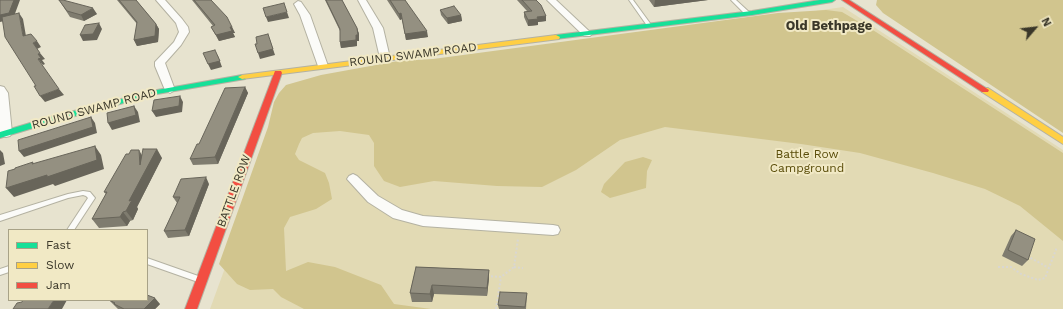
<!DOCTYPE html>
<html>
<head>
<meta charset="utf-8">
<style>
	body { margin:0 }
	#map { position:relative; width:1063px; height:309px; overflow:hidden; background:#e7e3cf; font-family:"Work Sans",sans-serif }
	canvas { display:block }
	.legend { position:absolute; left:8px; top:229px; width:140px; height:72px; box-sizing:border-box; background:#f1e9c5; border:1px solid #a8a287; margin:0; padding:5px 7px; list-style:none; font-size:12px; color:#3a3729 }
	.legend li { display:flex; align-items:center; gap:8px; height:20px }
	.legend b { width:20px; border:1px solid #a8a287 }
	.north { position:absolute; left:1015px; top:8px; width:40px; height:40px; -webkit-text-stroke:3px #f1e9c5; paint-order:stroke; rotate:62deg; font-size:11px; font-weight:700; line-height:16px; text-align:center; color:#3a3729 }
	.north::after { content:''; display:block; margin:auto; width:14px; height:18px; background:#3a3729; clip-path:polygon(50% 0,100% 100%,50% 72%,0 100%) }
</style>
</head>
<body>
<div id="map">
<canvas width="1063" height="309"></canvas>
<ul class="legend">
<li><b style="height:5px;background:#16e098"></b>Fast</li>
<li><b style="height:5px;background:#ffcf43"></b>Slow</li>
<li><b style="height:5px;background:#f24e42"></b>Jam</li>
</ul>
<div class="north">N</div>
</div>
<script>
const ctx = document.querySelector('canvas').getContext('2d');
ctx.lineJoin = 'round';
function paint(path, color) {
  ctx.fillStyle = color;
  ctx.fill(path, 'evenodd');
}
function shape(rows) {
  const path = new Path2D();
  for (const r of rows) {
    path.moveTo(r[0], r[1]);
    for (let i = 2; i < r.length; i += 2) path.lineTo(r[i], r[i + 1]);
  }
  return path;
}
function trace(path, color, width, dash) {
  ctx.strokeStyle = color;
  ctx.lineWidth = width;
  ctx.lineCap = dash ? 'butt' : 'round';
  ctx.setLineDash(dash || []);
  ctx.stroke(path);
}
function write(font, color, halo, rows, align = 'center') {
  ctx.font = font + ' "Work Sans",sans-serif';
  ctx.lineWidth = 4;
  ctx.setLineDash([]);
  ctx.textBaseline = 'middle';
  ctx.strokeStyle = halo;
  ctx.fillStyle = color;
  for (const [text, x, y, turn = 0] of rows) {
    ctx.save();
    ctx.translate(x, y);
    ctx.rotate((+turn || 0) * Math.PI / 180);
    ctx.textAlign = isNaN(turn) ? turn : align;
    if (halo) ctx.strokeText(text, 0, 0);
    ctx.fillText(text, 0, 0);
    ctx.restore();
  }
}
paint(shape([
	[843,7,1063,150,1063,309,210,309,291,87]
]), '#e2dab4');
paint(shape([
	[877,0,1063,0,1063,133,883,13,876,5],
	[826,10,842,12,876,32,1063,153,1063,241,1020,206,985,189,933,173,860,153,801,144,665,127,620,140,576,170,542,187,497,186,434,181,400,187,384,181,374,166,374,143,369,135,340,131,313,133,302,138,299,144,295,154,299,160,325,173,329,183,332,199,316,209,290,217,284,228,286,271,308,262,335,267,381,285,394,304,431,309,304,309,281,297,273,289,250,290,237,284,219,264,268,127,274,102,279,93,286,85,321,75,398,61,433,59,778,13],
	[643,157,652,160,647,171,646,188,610,198,601,192,604,184,625,162]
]), '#d1c58e');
const lane = shape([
	[629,0,633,0,652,26,652,27,648,27,629,0],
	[731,0,736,0,749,12,749,14,745,14,731,0],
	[83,191,90,192,95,198,74,230,67,230,88,198,86,196,83,195,68,198,0,221,0,215,68,194,83,191],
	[147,258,201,277,202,279,201,281,198,282,147,264,147,258],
	[9,266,9,272,0,275,0,269,9,266]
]);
const street = shape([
	[156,0,165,0,182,19,188,27,189,32,181,45,165,63,175,90,170,93,165,90,155,66,155,62,174,42,179,32,176,23,156,0],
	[358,0,366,0,383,28,390,58,389,60,385,61,380,58,373,28,358,0],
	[547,0,556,0,590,32,592,34,590,36,584,36,547,0],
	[298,1,301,2,310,15,328,66,327,68,319,68,318,66,300,15,294,4,298,1],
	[0,86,4,87,8,93,12,133,10,136,6,137,2,136,0,133,0,86],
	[353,174,357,176,378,196,402,210,423,216,553,225,558,226,560,230,558,234,553,235,423,226,393,218,368,202,347,179,349,176,353,174]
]);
const fast = shape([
	[820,0,835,0,832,2,752,15,556,39,552,37,556,35,752,11,820,0],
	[242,75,245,75,246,77,245,79,157,94,53,122,0,138,0,132,50,117,157,90,242,75]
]);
const slow = shape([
	[556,35,560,37,559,39,242,79,238,77,242,75,556,35],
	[982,88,988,88,1063,137,1063,144,982,92,981,90,982,88]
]);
const jam = shape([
	[842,0,849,0,989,90,988,92,982,92,842,0],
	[275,71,281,71,282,73,197,309,185,309,275,71]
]);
trace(lane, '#b4b2a2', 2);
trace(street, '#b4b2a2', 2);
trace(fast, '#b4b2a2', 2);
trace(slow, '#b4b2a2', 2);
trace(jam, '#b4b2a2', 2);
trace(shape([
	[1027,256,1049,268],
	[514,267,523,268],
	[998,267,1011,267,1021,274,1038,280,1045,278,1057,247],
	[487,276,501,277,514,267,518,239],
	[496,309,501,277]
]), '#d9d7d2', 2, [2, 2]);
paint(lane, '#fbfbf8');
paint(street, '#fbfbf8');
paint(fast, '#16e098');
paint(slow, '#ffcf43');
paint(jam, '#f24e42');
paint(shape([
	[59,0,97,14,84,21,70,17],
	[117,0,136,0,156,24,159,29,158,42,137,46,134,40,137,24],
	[192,0,211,0,232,27,235,33,233,33,235,37,219,41,211,27,213,26],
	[325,0,342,0,357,28,359,34,359,41,357,41,357,46,341,48,340,42,340,31],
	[387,0,405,0,428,37,406,40,402,19,400,20],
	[517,0,536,0,546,16,546,21,538,22,538,25,528,26,524,17,524,12,527,11],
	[649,0,708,0,654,7],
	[440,10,461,15,462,21,448,24,441,15],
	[245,87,248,93,218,164,193,165,190,159,199,144],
	[142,155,162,158,137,207,138,209,133,220,130,221,127,226,99,228,92,219,106,194,104,192],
	[209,184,189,236,168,238,164,231,177,203,173,197],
	[1016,230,1028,260,1022,266,1002,256,1011,236],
	[416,267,489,270,489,278,487,296,434,294,432,302,412,302,410,293],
	[527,293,526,309,499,309,498,305],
	[109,300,160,304,155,309,118,309]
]), '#7f7c6f');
paint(shape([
	[14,0,20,0,13,19,0,22,0,15],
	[655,0,708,0,654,7],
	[93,8,97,14,84,21,81,15],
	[287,12,289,18,268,22,266,17],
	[19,13,23,19,27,42,23,36],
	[401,13,402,19,400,20,399,14],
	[461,15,462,21,448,24,447,18],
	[546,16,546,21,538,22,538,25,528,26,528,20,537,17],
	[99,23,102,29,97,40,83,41,80,35],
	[156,24,159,29,158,42,137,46,134,40],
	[230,27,232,27,235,33,233,33,235,37,219,41,216,35],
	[357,28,359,34,359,41,357,41,357,46,341,48,340,42],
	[427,31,428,37,406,40,405,34],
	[270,40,275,55,260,59,258,53],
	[37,41,41,47,37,49,33,43],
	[40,53,45,59,42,60,45,64,43,65,38,59,38,54],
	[218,56,222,67,211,70,208,64],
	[245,87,248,93,218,164,215,157],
	[59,89,64,95,45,102,40,96],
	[180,96,183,102,182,112,156,117,152,111],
	[134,106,138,112,140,122,112,130,108,123],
	[91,117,95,123,97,133,24,157,19,151],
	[95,146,101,155,104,169,55,186,53,184,14,197,6,188],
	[157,149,162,158,137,207,138,209,133,220,126,211,129,201,140,165,139,150,144,159],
	[0,150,3,153,5,164,0,166],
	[206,177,209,184,189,236,185,230],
	[123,212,130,221,127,226,120,217],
	[489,270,489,278,487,296,487,288],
	[432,285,434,294,432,302,430,294],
	[155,298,160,304,155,309,144,309],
	[54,300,67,300,62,309,48,309]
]), '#68655a');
const building = shape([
	[0,0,14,0,9,13,0,15,0,0],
	[59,0,63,0,93,8,81,15,67,11,59,0],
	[119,0,136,0,156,24,155,36,134,40,137,22,119,0],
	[194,0,211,0,227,17,232,27,230,27,232,31,216,35,211,27,215,25,194,0],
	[326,0,342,0,357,28,358,35,356,35,356,40,340,42,340,29,326,0],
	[390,0,405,0,427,31,405,34,401,13,399,14,390,0],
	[522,0,536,0,541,5,546,16,537,17,538,19,528,20,524,12,532,11,522,0],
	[284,3,287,12,266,17,263,8,284,3],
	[454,6,461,15,447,18,440,10,454,6],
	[19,13,23,36,31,34,37,41,33,43,40,53,38,54,41,58,38,59,59,89,40,96,34,86,36,86,5,37,2,17,19,13],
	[99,23,93,34,80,35,85,25,99,23],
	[268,34,273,49,258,53,255,44,257,44,256,37,268,34],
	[215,50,220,61,208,64,203,53,215,50],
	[245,87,215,157,190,159,197,144,199,144,225,88,245,87],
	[180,96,179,106,152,111,154,100,180,96],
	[134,106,136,115,108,123,107,113,134,106],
	[91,117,93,127,19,151,18,140,91,117],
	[95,146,97,160,47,177,47,175,6,188,8,171,15,169,15,168,33,162,32,164,95,146],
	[143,149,157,149,129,201,132,200,126,211,123,212,120,217,92,219,107,192,104,192,126,154,129,154,131,150,139,150,140,165,143,149],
	[206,177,185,230,164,231,180,197,173,197,181,179,206,177],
	[1016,230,1035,239,1028,260,1008,250,1016,230],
	[416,267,489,270,487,288,432,285,430,294,410,293,416,267],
	[500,292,527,293,525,307,498,305,500,292],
	[147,295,155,298,144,309,124,309,114,304,115,303,109,300,147,300,147,295],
	[23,300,54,300,48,309,13,309,17,303,22,302,23,300]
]);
paint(building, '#949081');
trace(building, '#68655a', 1);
write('12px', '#3a3729', '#f1e9c5', [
	["ROUND SWAMP ROAD",413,55,-7],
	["ROUND SWAMP ROAD",94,109,-15],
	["BATTLE ROW",234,191,-70]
]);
write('12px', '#5a4d0a', '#f1e9c5', [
	["Battle Row",807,154],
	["Campground",807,168]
]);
write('bold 13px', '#3a3729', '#f1e9c5', [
	["Old Bethpage",829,26]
]);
</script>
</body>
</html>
